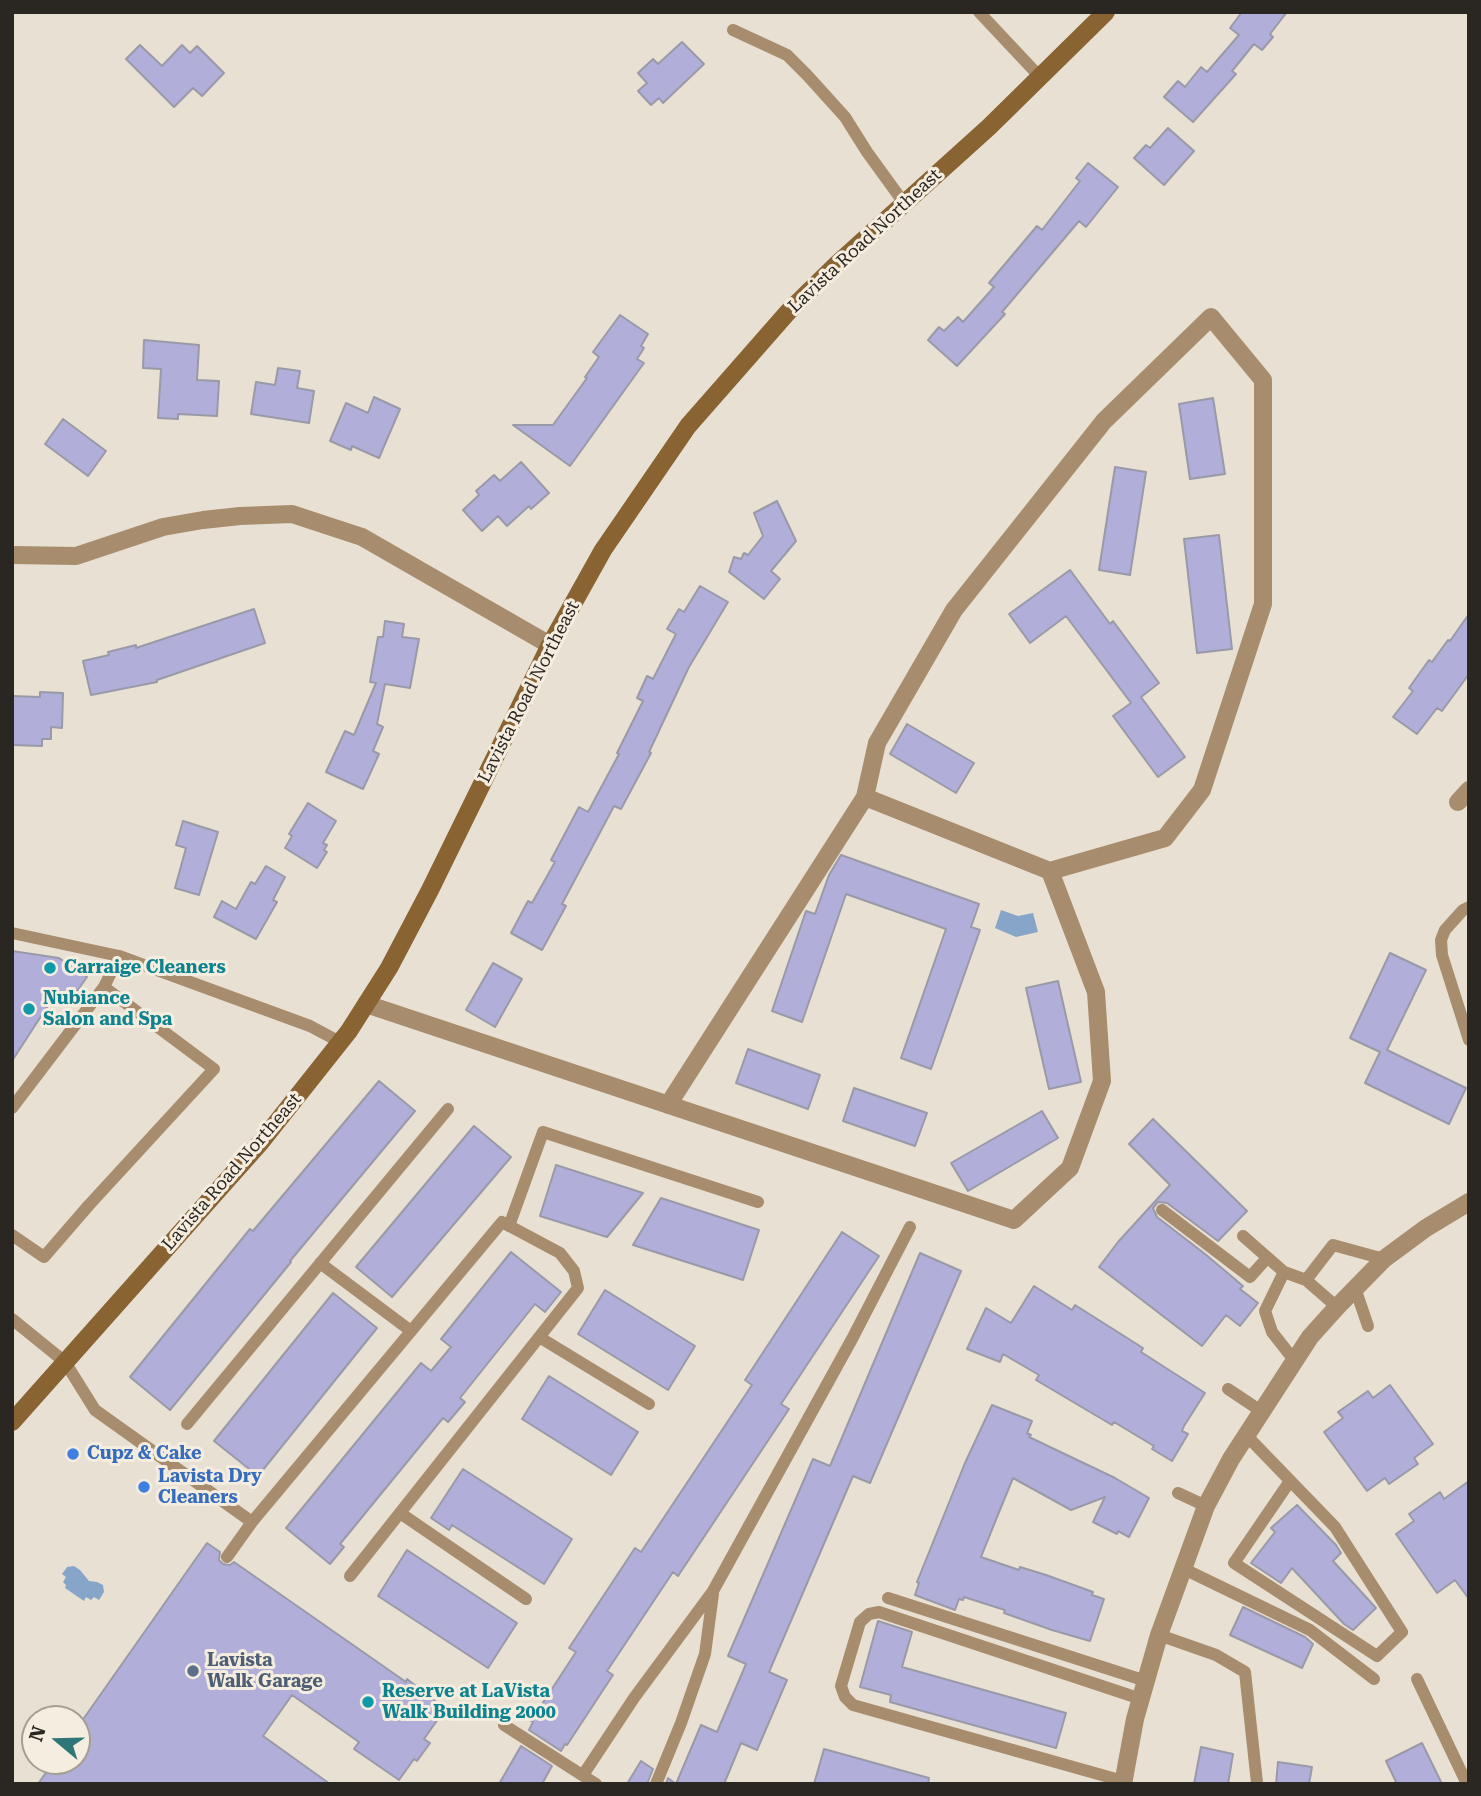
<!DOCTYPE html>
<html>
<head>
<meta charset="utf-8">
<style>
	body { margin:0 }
	#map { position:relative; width:1481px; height:1796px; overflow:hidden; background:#e8e0d2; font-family:"Roboto Serif",serif }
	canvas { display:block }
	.frame { position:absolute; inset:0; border:14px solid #2a2722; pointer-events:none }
	.north { position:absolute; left:21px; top:1705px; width:70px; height:70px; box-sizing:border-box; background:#f5eddf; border:2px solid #a49e93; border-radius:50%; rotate:289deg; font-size:19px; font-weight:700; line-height:28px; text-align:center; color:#2a2722 }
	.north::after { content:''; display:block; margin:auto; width:24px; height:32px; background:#2d7778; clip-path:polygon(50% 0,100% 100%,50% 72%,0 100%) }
</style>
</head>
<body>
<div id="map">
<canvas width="1481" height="1796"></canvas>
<div class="frame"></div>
<div class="north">N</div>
</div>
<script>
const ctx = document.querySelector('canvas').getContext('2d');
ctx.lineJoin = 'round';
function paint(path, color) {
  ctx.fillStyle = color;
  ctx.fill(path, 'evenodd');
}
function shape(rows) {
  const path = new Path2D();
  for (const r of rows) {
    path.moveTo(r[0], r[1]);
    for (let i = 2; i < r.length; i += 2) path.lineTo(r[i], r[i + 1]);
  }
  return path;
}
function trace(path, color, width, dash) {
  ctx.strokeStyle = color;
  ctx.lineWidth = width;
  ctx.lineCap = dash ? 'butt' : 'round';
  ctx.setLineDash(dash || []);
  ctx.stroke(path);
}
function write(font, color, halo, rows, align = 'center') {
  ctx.font = font + ' "Roboto Serif",serif';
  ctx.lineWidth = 6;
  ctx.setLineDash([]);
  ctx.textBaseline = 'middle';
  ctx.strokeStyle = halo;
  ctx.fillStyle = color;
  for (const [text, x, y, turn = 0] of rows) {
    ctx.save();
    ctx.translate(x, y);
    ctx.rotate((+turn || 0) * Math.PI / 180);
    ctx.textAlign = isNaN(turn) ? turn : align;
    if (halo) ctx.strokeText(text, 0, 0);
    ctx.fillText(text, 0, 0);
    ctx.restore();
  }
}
paint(shape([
	[1001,910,1018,916,1033,913,1038,932,1016,937,995,928],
	[74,1566,80,1570,89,1581,97,1582,103,1585,104,1592,99,1600,94,1597,91,1600,86,1597,84,1601,65,1588,66,1585,63,1582,66,1577,62,1574,67,1567]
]), '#87a5c8');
const building = shape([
	[1242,12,1287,12,1270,34,1273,37,1262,50,1254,44,1232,71,1236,74,1193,122,1164,97,1178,81,1185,87,1201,67,1207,72,1239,35,1230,28,1242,12],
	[682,42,704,64,663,103,659,98,651,105,638,91,647,83,638,73,653,59,658,64,682,42],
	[140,45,162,66,182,45,190,53,197,46,224,73,202,96,193,88,174,107,126,59,140,45],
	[1168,128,1194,151,1164,185,1134,158,1146,145,1150,148,1168,128],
	[1088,163,1118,187,1086,227,1079,221,1002,312,1005,314,957,366,928,340,939,327,944,331,958,317,963,322,994,287,989,283,1037,226,1042,230,1080,181,1076,178,1088,163],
	[620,315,648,334,641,346,644,348,637,359,644,363,570,466,513,425,553,425,587,378,585,377,599,357,593,352,620,315],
	[144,340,199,345,197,380,219,381,217,416,178,414,178,419,158,418,161,369,143,368,144,340],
	[278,368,300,371,297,388,314,391,309,423,251,414,256,382,275,385,278,368],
	[374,397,400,409,379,458,352,446,351,450,330,441,346,403,368,413,374,397],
	[1213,398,1225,474,1190,479,1179,404,1213,398],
	[63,419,106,451,88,476,45,444,63,419],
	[521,462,549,493,531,509,529,506,507,526,498,516,482,531,463,510,479,495,476,491,494,475,500,481,521,462],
	[1115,467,1146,472,1130,575,1099,570,1115,467],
	[777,501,796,541,771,571,780,579,764,599,729,572,734,557,741,559,744,553,748,555,763,536,754,513,777,501],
	[1219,535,1232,649,1197,653,1184,539,1219,535],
	[1070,570,1110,624,1113,621,1159,683,1141,697,1185,757,1158,777,1113,716,1131,703,1066,616,1030,643,1009,614,1070,570],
	[700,586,728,602,689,667,649,752,651,753,621,809,614,806,562,904,566,906,542,950,511,933,528,901,532,903,555,862,551,860,579,807,588,812,619,754,617,753,643,701,637,698,647,676,653,679,676,634,667,629,679,609,684,612,700,586],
	[254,609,265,643,157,680,157,682,91,695,83,661,109,655,108,652,136,645,136,648,254,609],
	[1469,614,1469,674,1442,711,1437,708,1417,734,1393,717,1413,691,1409,688,1429,660,1432,662,1448,640,1450,641,1469,614],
	[385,621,404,624,402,637,419,639,410,688,385,684,377,724,383,727,373,751,379,754,363,789,326,772,345,731,354,735,376,683,370,682,378,637,383,637,385,621],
	[40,692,63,693,62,728,51,727,51,739,42,739,42,746,12,745,12,696,40,697,40,692],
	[907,724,974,763,956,793,890,754,907,724],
	[308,803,336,821,323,843,327,845,324,850,327,852,317,868,285,848,292,836,289,834,308,803],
	[183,821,218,832,199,895,175,888,186,848,176,845,183,821],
	[841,855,979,904,971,927,980,930,931,1069,901,1058,946,929,846,894,802,1022,772,1011,806,911,815,914,829,875,841,855],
	[266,866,285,877,273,900,277,902,256,939,214,917,222,901,236,909,251,882,255,884,266,866],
	[12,951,59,958,87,977,70,1001,58,990,12,1061,12,951],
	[1390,953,1426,970,1387,1050,1466,1088,1449,1124,1365,1083,1380,1052,1350,1038,1390,953],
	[493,963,522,979,495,1027,466,1010,493,963],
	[1058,981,1081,1082,1049,1089,1026,988,1058,981],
	[748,1049,820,1075,808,1109,736,1083,748,1049],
	[379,1081,415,1111,290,1261,291,1262,170,1410,130,1377,250,1229,253,1231,379,1081],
	[854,1088,927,1113,915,1146,843,1121,854,1088],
	[1042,1111,1058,1138,968,1191,951,1163,1042,1111],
	[1153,1119,1247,1211,1218,1241,1167,1203,1158,1202,1153,1208,1157,1217,1205,1254,1243,1286,1240,1289,1258,1303,1240,1326,1226,1315,1202,1346,1099,1267,1118,1242,1170,1185,1129,1144,1153,1119],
	[474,1126,511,1157,392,1297,356,1267,474,1126],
	[556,1165,643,1193,607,1237,540,1216,556,1165],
	[661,1198,759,1230,743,1280,633,1245,661,1198],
	[842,1232,879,1256,781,1404,789,1409,678,1576,673,1572,607,1671,613,1675,567,1745,565,1744,561,1751,529,1730,533,1722,531,1721,576,1652,569,1648,635,1548,641,1552,752,1385,745,1380,842,1232],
	[511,1252,561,1292,545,1312,535,1304,460,1398,465,1402,448,1422,443,1418,340,1544,344,1547,330,1564,286,1528,421,1363,431,1371,451,1347,441,1339,511,1252],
	[920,1253,961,1271,870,1483,853,1476,769,1672,787,1680,757,1750,741,1743,724,1784,666,1784,668,1778,676,1784,701,1725,717,1732,746,1664,728,1656,813,1459,830,1466,920,1253],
	[1034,1286,1072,1310,1075,1305,1143,1348,1141,1352,1205,1393,1184,1426,1182,1431,1188,1434,1172,1461,1152,1449,1154,1446,1114,1422,1112,1425,1036,1380,1039,1375,1003,1354,1000,1362,967,1349,986,1308,1011,1323,1034,1286],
	[605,1290,695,1346,668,1390,578,1334,605,1290],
	[333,1293,377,1328,258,1476,214,1441,333,1293],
	[549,1376,638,1432,611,1475,522,1419,549,1376],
	[1390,1385,1433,1444,1414,1458,1418,1464,1389,1484,1385,1478,1367,1491,1324,1432,1343,1418,1338,1412,1368,1391,1373,1398,1390,1385],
	[992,1405,1032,1421,1027,1433,1031,1435,1029,1437,1115,1478,1149,1498,1129,1537,1118,1531,1117,1534,1093,1522,1105,1497,1071,1510,1013,1478,995,1522,981,1557,1019,1570,1020,1567,1046,1575,1093,1592,1092,1595,1104,1599,1090,1641,1052,1630,1004,1613,1005,1610,964,1597,963,1600,959,1599,955,1610,915,1595,919,1583,917,1582,965,1463,992,1405],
	[463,1469,572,1539,544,1584,452,1525,449,1530,431,1518,463,1469],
	[1469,1481,1469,1599,1455,1580,1437,1593,1396,1534,1414,1521,1409,1514,1440,1492,1444,1499,1469,1481],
	[1297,1505,1336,1545,1341,1553,1333,1561,1376,1608,1353,1630,1344,1624,1292,1568,1281,1583,1251,1563,1275,1532,1271,1528,1297,1505],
	[207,1543,220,1552,219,1560,223,1564,230,1565,234,1562,406,1682,407,1679,445,1709,424,1739,430,1743,417,1761,414,1759,399,1780,354,1749,359,1742,292,1695,263,1736,330,1784,38,1784,54,1761,77,1761,77,1728,207,1543],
	[407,1550,517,1623,488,1668,378,1596,407,1550],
	[1243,1607,1305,1637,1313,1644,1302,1668,1230,1635,1243,1607],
	[878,1621,912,1632,902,1667,1066,1713,1056,1748,890,1702,891,1695,860,1687,878,1621],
	[1422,1743,1442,1784,1397,1784,1386,1761,1422,1743],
	[521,1746,552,1766,542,1784,499,1784,521,1746],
	[1201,1747,1233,1754,1228,1784,1194,1784,1201,1747],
	[824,1749,929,1778,928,1784,814,1784,824,1749],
	[641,1761,653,1769,647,1784,627,1784,641,1761],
	[1278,1762,1312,1767,1309,1784,1276,1784,1278,1762]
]);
paint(building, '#b1afda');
trace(building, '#9a99a8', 2);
trace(shape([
	[979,12,1040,77],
	[733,30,787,55,807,75,845,117,867,152,904,203],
	[1469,907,1463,910,1445,930,1441,940,1442,955,1469,1040],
	[12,933,119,956],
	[12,1108,104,987,119,956,310,1026,340,1042],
	[1162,1210,1250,1277,1267,1258],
	[509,1226,543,1132,758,1202],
	[12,1235,44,1257,89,1205,214,1069,104,987],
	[1243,1236,1284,1272,1306,1280],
	[320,1263,411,1331],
	[1284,1272,1265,1311,1272,1332,1294,1360],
	[1355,1288,1368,1326],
	[1337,1307,1306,1280,1333,1245,1384,1259],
	[12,1319,65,1362,95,1410,252,1522,502,1222,560,1253,574,1271,578,1288,350,1576],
	[539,1337,649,1404],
	[1228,1389,1261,1411],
	[187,1424,448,1109],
	[1246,1435,1335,1527,1402,1632,1377,1656,1234,1563,1290,1481],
	[1178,1493,1206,1506],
	[400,1513,526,1599],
	[227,1557,252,1522],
	[1184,1569,1310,1630,1374,1679],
	[888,1598,1146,1681],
	[1159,1635,1216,1655,1245,1672,1257,1783],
	[1417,1679,1467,1784],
	[504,1725,596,1784],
	[583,1775,634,1698,713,1591,852,1339,910,1227],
	[1123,1781,853,1705,845,1697,841,1686,860,1622,869,1614,879,1612,1141,1699],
	[656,1784,681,1723,705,1654,713,1594]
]), '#a78c6d', 12);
trace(shape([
	[12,555,76,556,163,527,203,520,240,516,292,514,362,537,550,645],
	[1458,802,1469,790],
	[366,1004,1014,1220,1070,1168,1102,1081,1096,992,1050,871],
	[668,1105,865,797,877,743,954,610,1104,421,1211,317,1263,380,1263,604,1202,790,1165,838,1050,871,865,797],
	[1123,1784,1135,1719,1159,1635,1206,1506,1231,1459,1310,1337,1337,1307,1384,1259,1426,1228,1469,1202]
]), '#a78c6d', 18);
trace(shape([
	[12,1422,261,1142,349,1031,389,968,430,890,550,645,603,550,688,426,788,312,836,265,989,127,1106,12]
]), '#896332', 18);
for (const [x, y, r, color] of [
	[50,968,7,"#0f9aa8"],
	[29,1009,7,"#0f9aa8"],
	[73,1454,7,"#3f7fe0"],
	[144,1487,7,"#3f7fe0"],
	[193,1671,7,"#5c6f8a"],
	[368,1702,7,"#0f9aa8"]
]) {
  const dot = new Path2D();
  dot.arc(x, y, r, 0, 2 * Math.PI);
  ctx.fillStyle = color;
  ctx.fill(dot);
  trace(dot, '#f5eddf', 2.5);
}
write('18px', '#2a2722', '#f5eddf', [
	["Lavista Road Northeast",865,241,-43],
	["Lavista Road Northeast",529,692,-63],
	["Lavista Road Northeast",232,1172,-49]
]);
write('bold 18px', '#0d838f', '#f5eddf', [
	["Carraige Cleaners",64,968],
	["Nubiance",43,999],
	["Salon and Spa",43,1020],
	["Reserve at LaVista",382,1692],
	["Walk Building 2000",382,1713]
], 'left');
write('bold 18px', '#366cbe', '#f5eddf', [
	["Cupz & Cake",87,1454],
	["Lavista Dry",158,1477],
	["Cleaners",158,1498]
], 'left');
write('bold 18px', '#4e5e75', '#f5eddf', [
	["Lavista",207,1661],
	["Walk Garage",207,1682]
], 'left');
</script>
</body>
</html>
